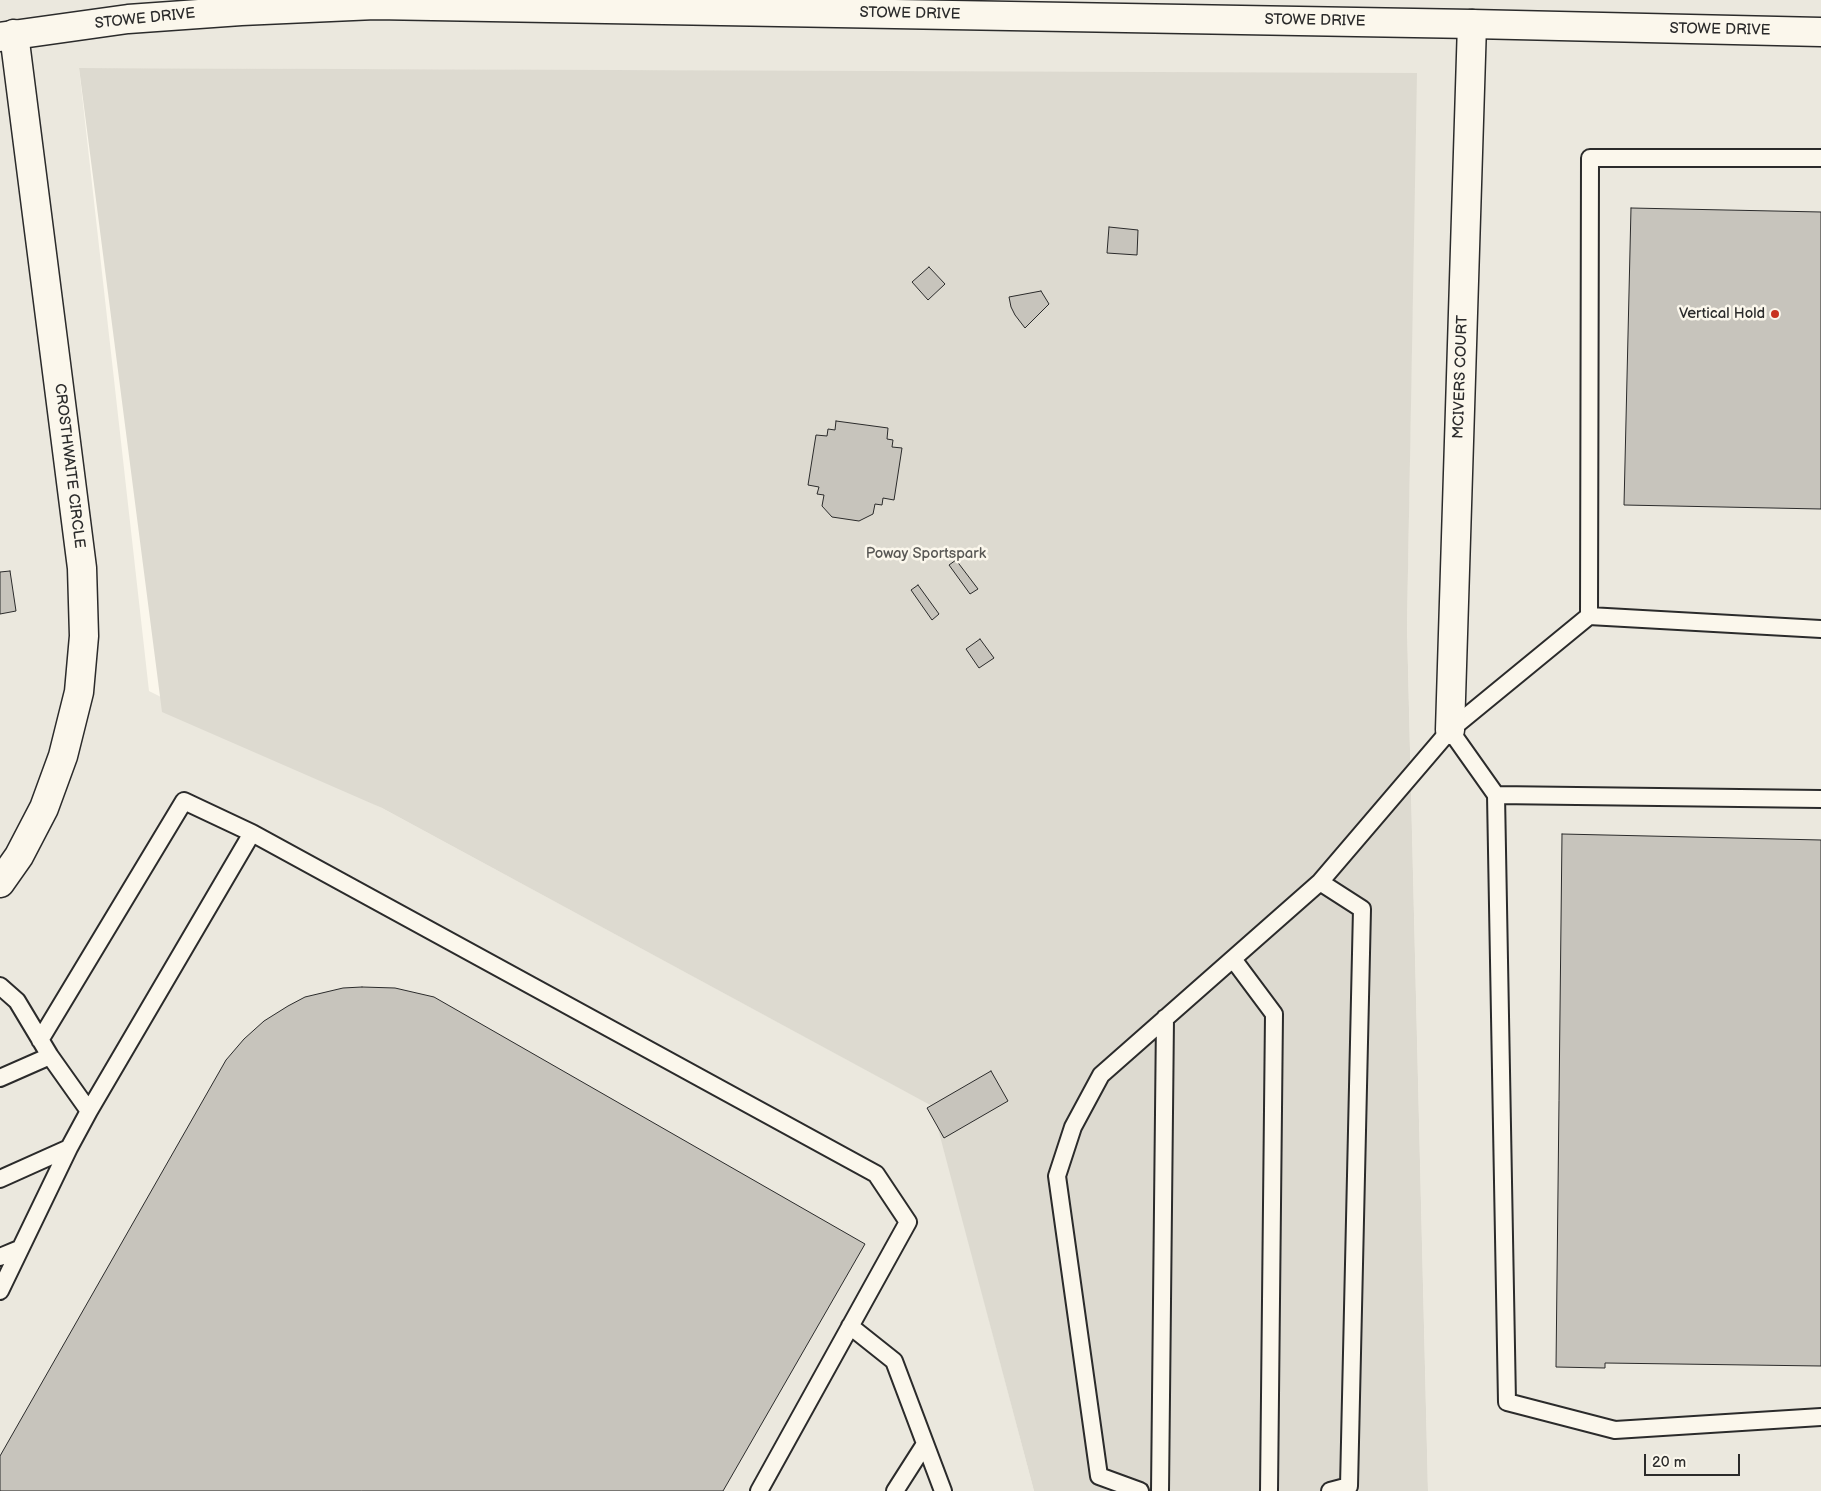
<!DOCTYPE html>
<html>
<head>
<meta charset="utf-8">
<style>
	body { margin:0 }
	#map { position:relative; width:1821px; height:1491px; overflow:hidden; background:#fbf7ec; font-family:"Balsamiq Sans",sans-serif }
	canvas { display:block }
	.scale { position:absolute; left:1644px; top:1454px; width:96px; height:22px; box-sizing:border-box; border:2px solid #2b2b2b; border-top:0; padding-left:6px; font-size:15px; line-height:18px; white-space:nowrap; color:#2b2b2b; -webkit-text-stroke:4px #fbf7ec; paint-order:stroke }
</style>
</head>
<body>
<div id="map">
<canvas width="1821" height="1491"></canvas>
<div class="scale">20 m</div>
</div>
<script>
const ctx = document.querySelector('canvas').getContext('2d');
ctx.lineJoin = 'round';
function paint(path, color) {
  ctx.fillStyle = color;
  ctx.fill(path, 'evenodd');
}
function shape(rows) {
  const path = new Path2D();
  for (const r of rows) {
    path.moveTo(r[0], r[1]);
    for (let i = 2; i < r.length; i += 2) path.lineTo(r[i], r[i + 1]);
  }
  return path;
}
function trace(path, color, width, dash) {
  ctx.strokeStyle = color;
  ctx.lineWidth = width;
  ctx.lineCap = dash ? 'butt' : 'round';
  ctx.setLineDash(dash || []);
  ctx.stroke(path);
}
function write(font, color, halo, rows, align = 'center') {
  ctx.font = font + ' "Balsamiq Sans",sans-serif';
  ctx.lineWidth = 5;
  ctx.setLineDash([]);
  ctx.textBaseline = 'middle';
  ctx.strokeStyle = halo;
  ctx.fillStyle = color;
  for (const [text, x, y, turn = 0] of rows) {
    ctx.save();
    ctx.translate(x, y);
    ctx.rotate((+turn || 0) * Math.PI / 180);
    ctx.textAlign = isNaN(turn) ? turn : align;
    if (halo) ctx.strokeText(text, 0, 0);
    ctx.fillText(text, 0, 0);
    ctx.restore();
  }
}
paint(shape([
	[0,0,1821,0,1821,1491,1428,1491,1407,626,1416,74,79,68,149,691,382,808,933,1106,1034,1491,0,1491]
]), '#ebe8de');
paint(shape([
	[79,68,1417,73,1407,626,1428,1491,1034,1491,932,1106,382,808,162,712]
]), '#dddad0');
const building = shape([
	[1631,208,1821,212,1821,509,1624,505,1631,208],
	[1109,227,1138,230,1137,255,1107,253,1109,227],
	[929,267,945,284,928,300,912,282,929,267],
	[1041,291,1049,304,1025,328,1015,315,1011,307,1009,297,1041,291],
	[836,421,888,428,887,439,893,440,892,447,902,448,894,500,883,498,882,505,875,504,873,514,859,521,832,517,822,506,824,495,817,494,819,487,808,485,816,435,827,436,828,429,835,430,836,421],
	[956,560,978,589,970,594,949,565,956,560],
	[10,571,16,611,0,614,0,572,10,571],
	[918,585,939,614,932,620,911,590,918,585],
	[980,639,994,658,979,668,966,649,980,639],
	[1562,834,1821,840,1821,1366,1605,1363,1605,1368,1556,1367,1562,834],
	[362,987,395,988,434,997,865,1244,723,1491,0,1491,0,1456,226,1060,244,1039,264,1021,288,1006,305,997,343,988,362,987],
	[991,1071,1008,1101,944,1138,927,1108,991,1071]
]);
paint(building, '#c7c4bc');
trace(building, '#2b2b2b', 1);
const service = shape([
	[1589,616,1590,158,1821,158],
	[1450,730,1496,795,1507,1402,1615,1430,1821,1417],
	[1496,795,1821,799],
	[1320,882,1362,909,1349,1486,1330,1491],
	[1233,959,1274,1014,1269,1491],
	[0,986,17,1001,50,1056,89,1111,69,1148,0,1291],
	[40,1040,184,801,252,833],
	[0,1078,50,1056],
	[89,1111,252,833,876,1174,908,1222,759,1491],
	[0,1179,69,1148],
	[0,1257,19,1249],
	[850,1326,894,1361,943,1491],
	[895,1491,925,1444],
	[1140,1491,1099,1476,1057,1176,1073,1127,1101,1075,1320,882,1450,730,1589,616,1821,629],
	[1160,1491,1165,1018]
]);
const minor = shape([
	[1450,730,1472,24]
]);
const tertiary = shape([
	[0,883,19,856,44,808,63,756,79,692,84,636,82,568,14,34]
]);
const secondary = shape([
	[0,37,128,19,241,11,375,5,1472,24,1821,32]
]);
trace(service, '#2b2b2b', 20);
trace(minor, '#2b2b2b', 31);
trace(tertiary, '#2b2b2b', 31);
trace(secondary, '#2b2b2b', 31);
trace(service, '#fbf7ec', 16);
trace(minor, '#fbf7ec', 28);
trace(tertiary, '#fbf7ec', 28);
trace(secondary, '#fbf7ec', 28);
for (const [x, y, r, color] of [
	[1775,314,5,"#c8321e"]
]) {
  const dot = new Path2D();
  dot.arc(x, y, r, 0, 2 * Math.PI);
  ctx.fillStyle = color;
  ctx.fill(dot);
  trace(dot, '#fbf7ec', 2);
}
write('15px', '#2b2b2b', '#fbf7ec', [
	["STOWE DRIVE",910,14,1],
	["STOWE DRIVE",145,19,-6],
	["STOWE DRIVE",1315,21,1],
	["STOWE DRIVE",1720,30,1],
	["MCIVERS COURT",1461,377,-88],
	["CROSTHWAITE CIRCLE",69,466,83]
]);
write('15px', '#2b2b2b', '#fbf7ec', [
	["Vertical Hold",1765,314]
], 'right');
write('15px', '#585754', '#fbf7ec', [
	["Poway Sportspark",926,554]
]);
</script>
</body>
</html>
